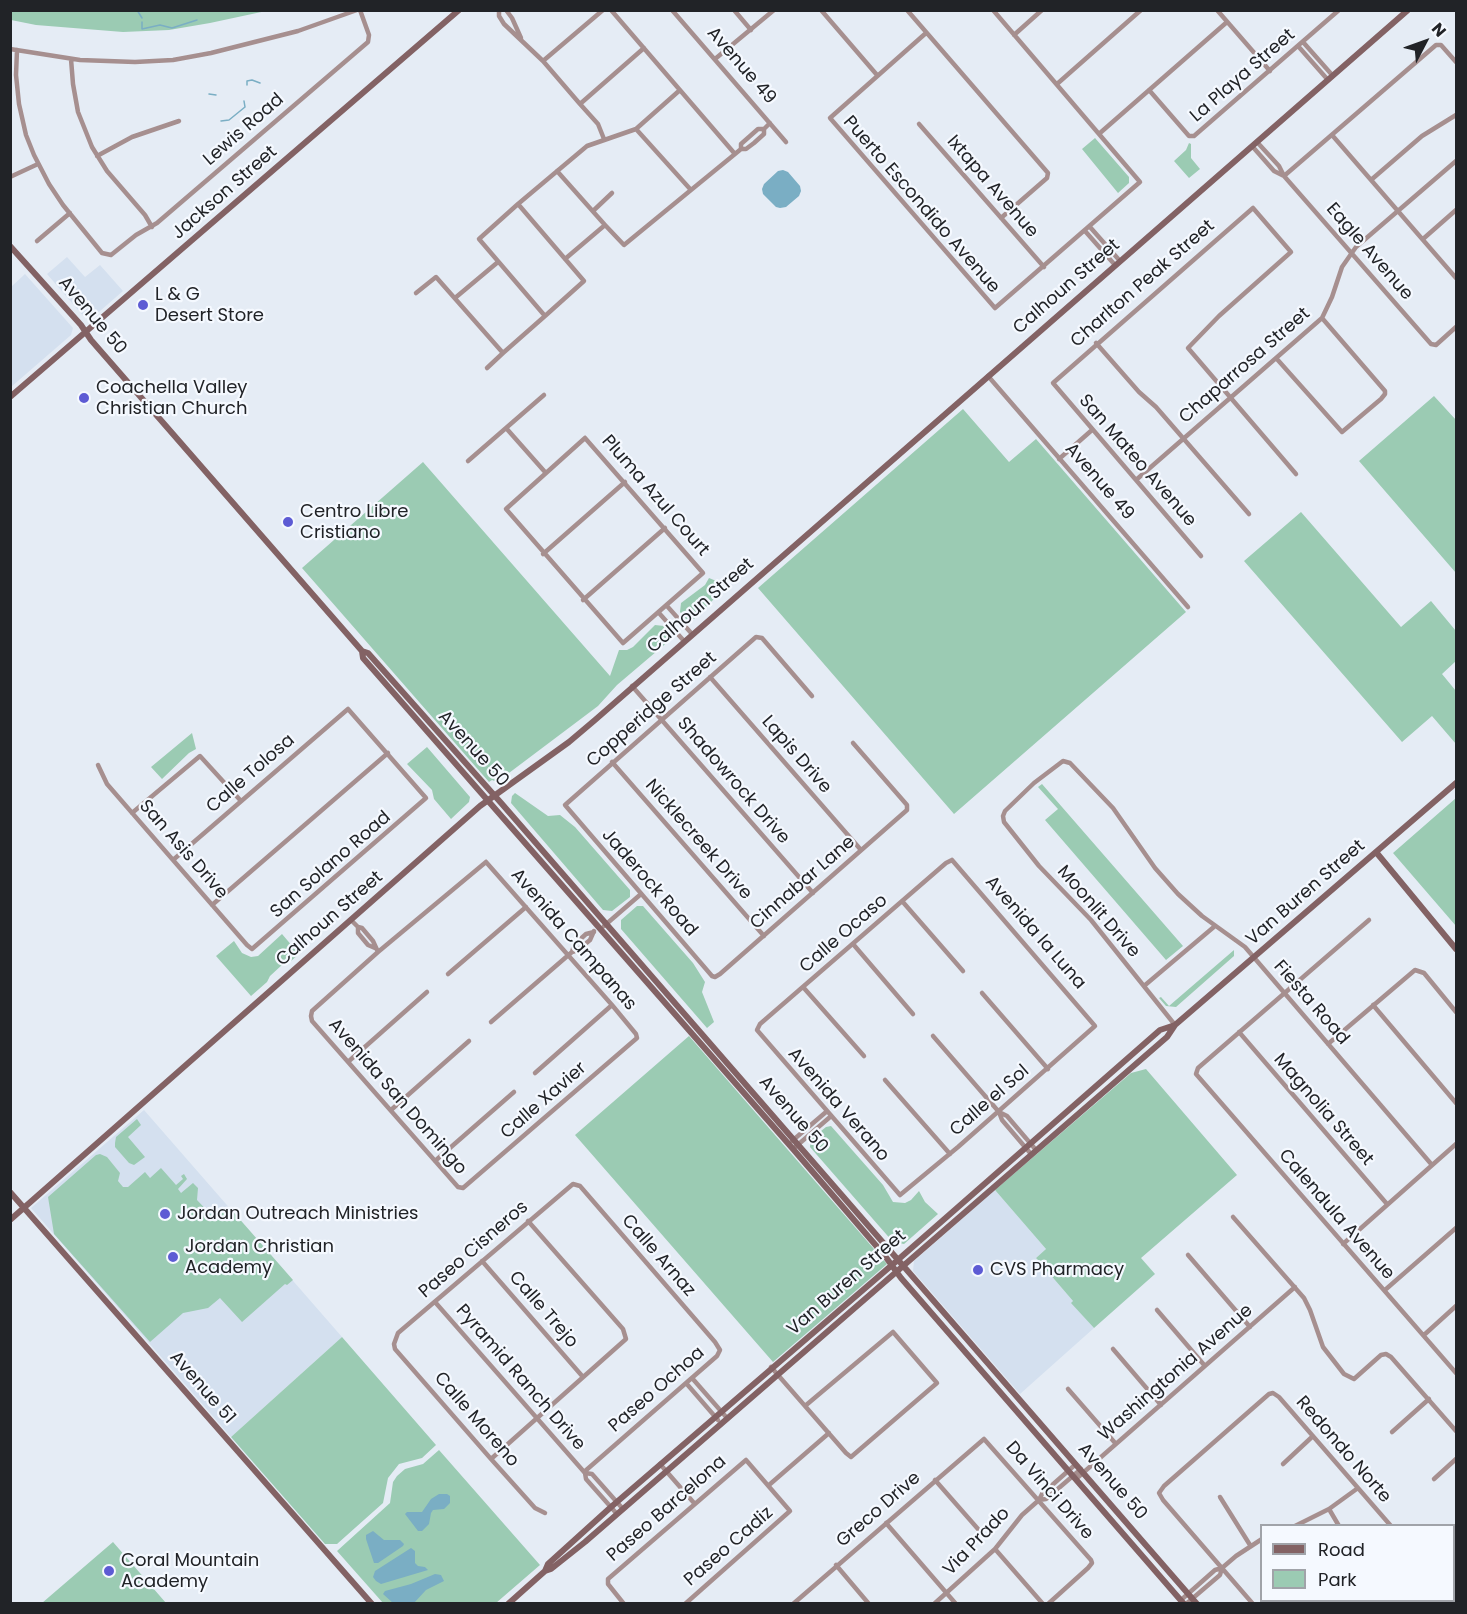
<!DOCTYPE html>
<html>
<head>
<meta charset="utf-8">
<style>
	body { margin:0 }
	#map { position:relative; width:1467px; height:1614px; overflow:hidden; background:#e5ecf5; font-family:Poppins,sans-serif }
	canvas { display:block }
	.frame { position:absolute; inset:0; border:12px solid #212327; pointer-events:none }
	.legend { position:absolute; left:1260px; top:1524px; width:195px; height:78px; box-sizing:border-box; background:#f5f9ff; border:2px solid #a0a3a9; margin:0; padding:8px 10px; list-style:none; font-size:18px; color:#212327 }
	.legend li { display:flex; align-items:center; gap:12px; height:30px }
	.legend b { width:30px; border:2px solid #a0a3a9 }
	.north { position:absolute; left:1395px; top:12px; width:60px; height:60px; -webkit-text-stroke:4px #f5f9ff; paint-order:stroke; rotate:49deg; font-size:16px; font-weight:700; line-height:24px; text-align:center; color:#212327 }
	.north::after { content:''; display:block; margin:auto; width:21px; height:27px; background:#212327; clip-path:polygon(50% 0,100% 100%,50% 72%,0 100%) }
</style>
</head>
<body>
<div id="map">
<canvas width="1467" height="1614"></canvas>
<div class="frame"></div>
<ul class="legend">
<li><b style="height:8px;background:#836264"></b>Road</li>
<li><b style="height:16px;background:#9bcbb3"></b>Park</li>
</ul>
<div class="north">N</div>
</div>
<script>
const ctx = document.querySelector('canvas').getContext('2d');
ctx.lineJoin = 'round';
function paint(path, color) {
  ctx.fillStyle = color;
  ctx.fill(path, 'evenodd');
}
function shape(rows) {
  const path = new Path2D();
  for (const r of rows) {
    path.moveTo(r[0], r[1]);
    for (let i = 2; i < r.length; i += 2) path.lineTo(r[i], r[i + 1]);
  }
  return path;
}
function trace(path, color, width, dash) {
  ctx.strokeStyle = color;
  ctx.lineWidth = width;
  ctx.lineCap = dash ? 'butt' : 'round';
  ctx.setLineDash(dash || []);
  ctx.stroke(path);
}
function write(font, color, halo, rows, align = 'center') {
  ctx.font = font + ' Poppins,sans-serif';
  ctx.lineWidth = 4.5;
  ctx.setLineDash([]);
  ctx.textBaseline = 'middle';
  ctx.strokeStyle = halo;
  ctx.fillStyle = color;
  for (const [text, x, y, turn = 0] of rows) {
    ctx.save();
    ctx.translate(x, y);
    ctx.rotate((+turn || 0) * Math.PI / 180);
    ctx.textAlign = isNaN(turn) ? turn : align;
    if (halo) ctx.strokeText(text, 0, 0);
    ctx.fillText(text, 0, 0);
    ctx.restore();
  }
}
paint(shape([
	[67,257,85,277,100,265,123,291,92,318,85,318,47,274],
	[25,274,73,328,71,335,11,387,11,287],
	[144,1110,342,1337,231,1437,31,1208],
	[995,1190,1046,1249,1036,1258,1073,1301,1072,1303,1094,1328,1020,1394,913,1271,914,1261]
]), '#d4e0ef');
paint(shape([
	[11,10,266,10,266,11,210,23,169,30,123,32,36,25,11,20],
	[1095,138,1129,177,1129,183,1118,193,1082,149],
	[1189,143,1191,144,1191,158,1200,169,1189,178,1174,161,1186,150],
	[1434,396,1456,420,1456,573,1359,461],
	[963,409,1009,462,1036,439,1186,612,954,814,758,588],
	[423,462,610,676,619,650,627,650,633,647,655,625,664,626,670,633,670,640,617,685,598,706,497,782,492,780,489,782,302,568],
	[1301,512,1401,627,1431,601,1456,631,1456,661,1442,674,1456,691,1456,744,1432,716,1402,742,1244,561],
	[709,578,731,587,715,598,694,619,686,619,680,612,681,603,705,585],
	[192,733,196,749,189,753,162,779,151,767],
	[427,747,470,797,469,802,451,819,434,799,432,790,407,764],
	[1042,784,1183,946,1166,960,1045,820,1058,809,1038,787],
	[515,793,548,816,560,815,575,827,630,890,630,897,612,911,603,910,511,803,512,796],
	[1456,798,1456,926,1393,853],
	[637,906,643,906,693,963,705,982,702,992,714,1022,707,1028,621,929,621,920],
	[282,934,299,954,291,961,283,964,270,976,267,982,251,996,216,956,234,941,242,953,251,957,258,956],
	[1227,942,1234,947,1234,956,1176,1007,1166,1006,1159,998,1161,997,1169,1006,1234,950,1234,947],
	[689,1036,887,1264,773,1362,575,1135],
	[1146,1069,1237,1175,1141,1258,1155,1274,1094,1328,1071,1303,1073,1301,1036,1258,1046,1249,995,1190,1131,1073],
	[137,1119,141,1125,128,1137,145,1157,134,1165,129,1163,115,1147,115,1143,116,1137],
	[831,1126,883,1185,893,1202,905,1203,911,1200,919,1191,925,1202,938,1214,904,1244,893,1242,810,1147,811,1139,826,1127],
	[100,1154,107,1157,120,1173,118,1181,123,1187,128,1187,145,1172,150,1178,161,1168,176,1185,183,1179,181,1176,184,1174,187,1179,178,1189,181,1193,193,1183,198,1188,197,1200,215,1219,229,1207,293,1280,287,1285,285,1284,242,1322,220,1298,208,1308,183,1313,150,1342,54,1234,48,1197,96,1155],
	[342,1337,436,1445,422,1458,399,1464,388,1478,383,1503,337,1544,325,1544,231,1437],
	[439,1450,540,1565,496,1603,383,1603,337,1551,390,1503,393,1482,397,1476,405,1469,423,1464],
	[113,1542,166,1603,42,1603]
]), '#9bcbb3');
paint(shape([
	[783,170,788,172,800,186,801,191,799,196,786,207,780,208,776,207,763,194,762,189,764,184,778,171],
	[439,1494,447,1494,450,1496,450,1503,444,1509,433,1510,431,1513,429,1524,422,1531,418,1531,405,1514,407,1512,422,1512,431,1499],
	[373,1531,384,1540,400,1540,404,1544,403,1546,378,1563,374,1563,366,1539,366,1535],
	[411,1548,415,1551,415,1563,418,1566,425,1567,428,1570,381,1584,376,1581,373,1577,375,1571],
	[435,1574,441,1575,444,1581,426,1590,414,1603,393,1603,383,1594,385,1591,411,1584]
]), '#7aaec4');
trace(shape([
	[137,10,142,18],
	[142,22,142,29,160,25,172,28,197,20],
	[247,85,247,81,252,80,260,83],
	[209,94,216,95],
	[221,121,229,120,245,107,244,101]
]), '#7aaec4', 1.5);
trace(shape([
	[499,10,499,16,504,24,543,61],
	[506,10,512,18,521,38],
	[603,10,543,61,580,104,644,48],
	[611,10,735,154,741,149,746,149,754,143,764,134,764,129],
	[672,10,786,142],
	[734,10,751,30],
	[821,10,877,75],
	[907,10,1048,173,1047,178,1001,218],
	[1217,10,1270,71],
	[926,33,830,118,995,308,1140,182,993,10],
	[1014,35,1042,10],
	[1303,42,1333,76],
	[1298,46,1328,80],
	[10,49,80,60,135,62,173,60,211,53,298,31,357,10],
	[17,50,16,75,19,104,26,135,34,155,49,184,63,205,102,253,111,255,136,235,157,223,368,42,369,35,360,10],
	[71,59,73,84,78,112,92,147,107,171,145,215,152,227],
	[715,59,774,10],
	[1057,84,1141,10],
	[680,90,636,129,691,190,735,154],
	[1149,90,1189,136,1194,136,1339,10],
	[580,104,598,124,604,139],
	[919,124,1044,267],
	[1100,133,1227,22],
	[1332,135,1456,278],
	[1257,142,1279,166,1284,176,1431,344,1436,345,1456,327],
	[1252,146,1274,171,1284,176],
	[741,149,741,144,758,129,764,129,770,123],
	[97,156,132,137,179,121],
	[557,171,605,225,565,259],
	[1284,176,1436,45,1441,45,1456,62],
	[10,177,38,164],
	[1371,180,1422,136,1456,115],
	[518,204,584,281,545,316,479,239,518,204,587,146,636,129],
	[593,211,612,193],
	[605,225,624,245,691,190],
	[1090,227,1120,261],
	[1085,231,1115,265],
	[1423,239,1456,210],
	[37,241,70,213],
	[416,293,436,277,503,353,545,316],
	[455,298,498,262],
	[1096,343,1139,392,1156,407,1249,514],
	[1276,358,1342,432,1381,399,1385,394,1385,391,1322,318],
	[487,368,503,353],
	[988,376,1188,607],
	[506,428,545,472],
	[585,438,703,573,623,643,506,509,585,438],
	[1059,459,1092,430],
	[468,461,544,395],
	[1136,480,1322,318,1332,297,1342,267,1356,247,1456,161],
	[543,554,625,482],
	[1201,556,1053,383,1253,208,1291,252,1219,316,1188,348,1296,474],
	[583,600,665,528],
	[667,606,692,634],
	[659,613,684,641],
	[710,677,861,850],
	[632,686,813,893],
	[812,696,762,638,756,637,565,805,712,976,715,977,720,974,907,810,907,805,853,743],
	[612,762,764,936],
	[98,765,107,784,173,860,247,945,252,949,426,798,348,709,173,860],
	[132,813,200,756,241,801],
	[952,860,1095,1026,958,1147,900,1195,757,1030,760,1024,946,863,952,860],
	[486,862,612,1005,636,1034,637,1038,463,1188,458,1187,312,1021,311,1016,312,1011,378,952,486,862],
	[902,901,963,971],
	[212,905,388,753],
	[351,920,358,927,362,928,373,941,378,952],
	[1369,920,1198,1068,1196,1074,1456,1373],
	[604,926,641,894],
	[358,927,358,933,368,945,375,948],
	[853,944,913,1014],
	[572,952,574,945,586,934,594,932],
	[448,974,526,907],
	[1144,986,1215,926],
	[803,987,864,1056],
	[982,993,1048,1069],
	[1373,1005,1456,1103],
	[491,1022,572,952,578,950,590,940,594,931],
	[1175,1025,1091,920,1039,866,1004,822,1003,816,1005,811,1034,783,1063,761,1070,763,1113,808,1155,868,1178,894,1202,916,1245,947,1432,1165],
	[1239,1032,1387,1204],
	[933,1036,999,1112,1007,1116,1036,1150],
	[1328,1044,1415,970,1424,973,1456,1012],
	[349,1061,427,992],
	[535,1073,612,1005],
	[885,1080,950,1154],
	[391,1110,469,1041],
	[999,1112,1002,1120,1031,1154],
	[792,1141,826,1112],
	[793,1149,830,1117],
	[435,1161,514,1092],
	[1233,1217,1304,1298,1310,1310,1323,1347,1344,1374,1354,1379,1381,1355,1386,1354,1391,1357,1456,1431],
	[1343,1244,1456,1144],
	[1188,1255,1250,1327],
	[482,1261,583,1377],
	[1385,1290,1456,1228],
	[435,1302,585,1473,586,1479,617,1514],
	[1157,1310,1205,1366],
	[1424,1335,1456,1306],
	[1113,1349,1161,1405],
	[771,1367,846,1453,851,1457,937,1383,893,1332,805,1406],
	[692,1378,727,1418],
	[686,1383,718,1420],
	[1068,1389,1116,1444],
	[1392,1432,1429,1399],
	[491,1459,626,1339,623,1329,528,1221],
	[660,1464,694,1503],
	[1283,1464,1313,1436],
	[585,1473,592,1474,623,1509],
	[1076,1479,1295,1287],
	[1434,1479,1456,1459],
	[935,1480,978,1529],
	[769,1485,829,1433],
	[1220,1497,1250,1545],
	[1039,1500,1046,1499,1081,1469],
	[1329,1509,1339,1526],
	[545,1513,535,1508,491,1459,395,1349,394,1344,398,1333,573,1184,580,1186,715,1342,720,1350,717,1356,584,1472],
	[886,1523,956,1604],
	[1295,1526,1329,1509,1358,1488],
	[995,1549,1043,1604],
	[836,1565,869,1604],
	[1454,1594,1456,1591],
	[1181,1600,1215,1570,1222,1568],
	[624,1604,608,1584,608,1579,746,1460,790,1511,685,1604],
	[793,1604,984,1439,1091,1560,1092,1563,1088,1568,1048,1604],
	[934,1604,995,1549,1022,1515,1039,1500,1042,1494,1076,1464],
	[1186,1604,1220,1575,1222,1568,1236,1556,1262,1539],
	[1253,1604,1163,1500,1159,1493,1164,1486,1269,1394,1273,1393,1279,1397,1391,1526],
	[1283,1604,1286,1600],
	[1378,1604,1382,1600],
	[1443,1604,1446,1600],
	[1455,1604,1456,1602]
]), '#a68f8f', 4.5);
trace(shape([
	[10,246,81,325,91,340,362,651,368,653,502,804,1197,1604],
	[10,397,459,10],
	[362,651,363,658,793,1149,885,1256,901,1278,1184,1604],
	[1376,852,1456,949],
	[10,1192,372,1604],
	[10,1220,480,806,569,742,595,720,1408,10],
	[545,1571,548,1564,611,1507,892,1265,1160,1030,1175,1025],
	[508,1604,545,1571,551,1569,585,1542,1167,1037,1175,1025,1456,783]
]), '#836264', 6);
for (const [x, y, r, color] of [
	[143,305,6,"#5d5bd4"],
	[84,398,6,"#5d5bd4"],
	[288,522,6,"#5d5bd4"],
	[165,1214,6,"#5d5bd4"],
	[173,1257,6,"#5d5bd4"],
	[978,1270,6,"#5d5bd4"],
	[109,1571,6,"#5d5bd4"]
]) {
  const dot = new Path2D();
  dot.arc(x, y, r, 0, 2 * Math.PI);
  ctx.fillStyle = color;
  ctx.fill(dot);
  trace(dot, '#f5f9ff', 2);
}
write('18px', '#212327', '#f5f9ff', [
	["Avenue 49",741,66,49],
	["La Playa Street",1243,76,-41],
	["Lewis Road",244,130,-41],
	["Ixtapa Avenue",992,187,49],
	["Jackson Street",225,193,-41],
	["Puerto Escondido Avenue",921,205,49],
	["Eagle Avenue",1369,252,49],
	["Charlton Peak Street",1143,284,-41],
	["Calhoun Street",1067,287,-41],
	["Avenue 50",92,316,50],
	["Chaparrosa Street",1245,366,-41],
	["San Mateo Avenue",1137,461,49],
	["Avenue 49",1099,482,49],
	["Pluma Azul Court",655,496,49],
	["Calhoun Street",701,606,-41],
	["Copperidge Street",652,710,-41],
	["Avenue 50",473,749,48],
	["Lapis Drive",796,755,49],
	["Calle Tolosa",251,774,-41],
	["Shadowrock Drive",733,781,49],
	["Nicklecreek Drive",698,840,49],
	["San Asis Drive",183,850,49],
	["San Solano Road",331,865,-41],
	["Jaderock Road",649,883,49],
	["Cinnabar Lane",803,883,-41],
	["Van Buren Street",1306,893,-41],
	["Moonlit Drive",1098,912,49],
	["Calhoun Street",330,919,-41],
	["Avenida la Luna",1035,933,49],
	["Calle Ocaso",844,934,-41],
	["Avenida Campanas",573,940,49],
	["Fiesta Road",1311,1003,49],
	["Avenida San Domingo",397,1097,49],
	["Calle Xavier",544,1101,-41],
	["Calle el Sol",990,1101,-41],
	["Avenida Verano",838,1105,49],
	["Magnolia Street",1323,1110,49],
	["Avenue 50",793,1115,49],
	["Calendula Avenue",1336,1215,49],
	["Paseo Cisneros",474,1250,-41],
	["Calle Arnaz",658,1256,49],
	["Van Buren Street",847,1283,-41],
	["Calle Trejo",543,1310,49],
	["Washingtonia Avenue",1176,1373,-41],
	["Pyramid Ranch Drive",520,1378,49],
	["Avenue 51",202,1388,49],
	["Paseo Ochoa",657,1390,-41],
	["Calle Moreno",476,1420,49],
	["Redondo Norte",1343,1450,49],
	["Avenue 50",1112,1482,49],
	["Da Vinci Drive",1049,1491,49],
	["Paseo Barcelona",667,1509,-41],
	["Greco Drive",879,1510,-41],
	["Via Prado",977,1542,-46],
	["Paseo Cadiz",729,1547,-41]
]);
write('18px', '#212327', '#f5f9ff', [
	["L & G",155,295],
	["Desert Store",155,316],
	["Coachella Valley",96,388],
	["Christian Church",96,409],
	["Centro Libre",300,512],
	["Cristiano",300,533],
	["Jordan Outreach Ministries",177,1214],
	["Jordan Christian",185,1247],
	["Academy",185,1268],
	["CVS Pharmacy",990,1270],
	["Coral Mountain",121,1561],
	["Academy",121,1582]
], 'left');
</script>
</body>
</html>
